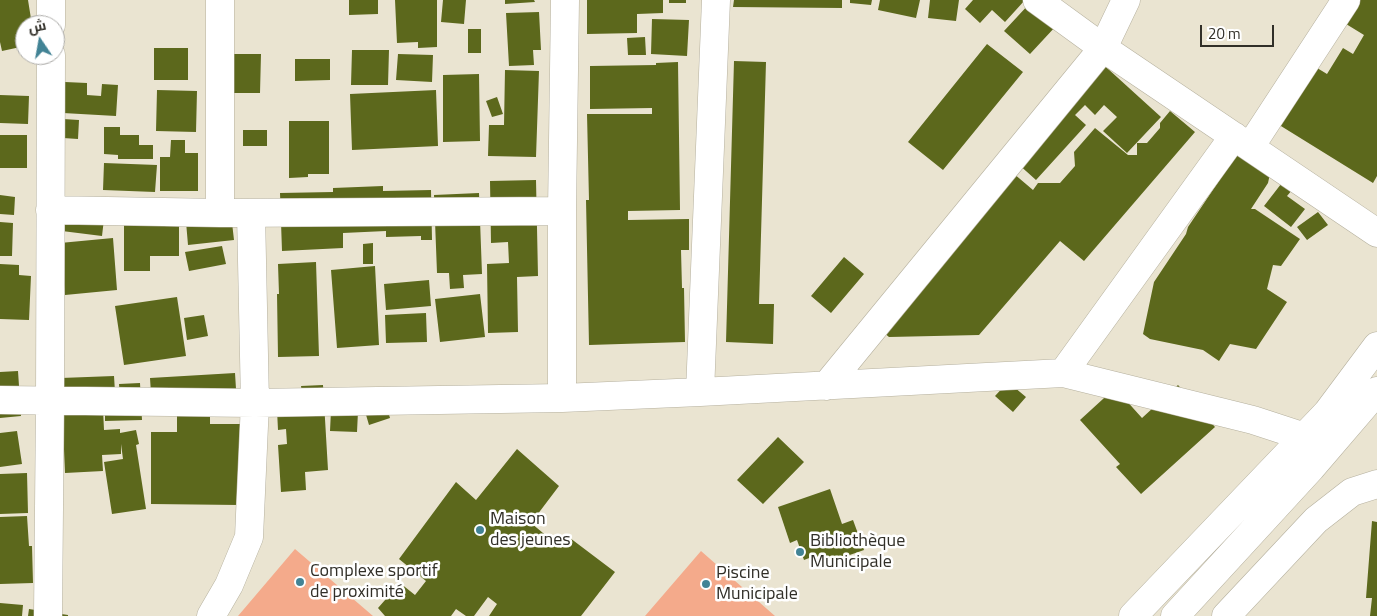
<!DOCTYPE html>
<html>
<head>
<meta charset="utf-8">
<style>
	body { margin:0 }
	#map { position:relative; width:1377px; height:616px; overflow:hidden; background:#eae4d1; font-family:"Titillium Web",Cairo,sans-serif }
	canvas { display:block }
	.north { position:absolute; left:15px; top:15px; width:50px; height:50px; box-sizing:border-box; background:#fff; border:1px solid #adaca9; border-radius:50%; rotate:348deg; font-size:14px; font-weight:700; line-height:20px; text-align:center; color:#312f28 }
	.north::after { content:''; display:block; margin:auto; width:18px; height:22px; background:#428395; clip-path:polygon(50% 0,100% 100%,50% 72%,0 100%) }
	.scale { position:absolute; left:1200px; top:25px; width:74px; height:22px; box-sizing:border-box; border:2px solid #312f28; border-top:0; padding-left:6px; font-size:15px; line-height:18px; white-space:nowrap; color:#312f28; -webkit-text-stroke:4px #fff; paint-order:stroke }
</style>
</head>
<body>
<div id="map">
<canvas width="1377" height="616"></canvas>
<div class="north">ش</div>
<div class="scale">20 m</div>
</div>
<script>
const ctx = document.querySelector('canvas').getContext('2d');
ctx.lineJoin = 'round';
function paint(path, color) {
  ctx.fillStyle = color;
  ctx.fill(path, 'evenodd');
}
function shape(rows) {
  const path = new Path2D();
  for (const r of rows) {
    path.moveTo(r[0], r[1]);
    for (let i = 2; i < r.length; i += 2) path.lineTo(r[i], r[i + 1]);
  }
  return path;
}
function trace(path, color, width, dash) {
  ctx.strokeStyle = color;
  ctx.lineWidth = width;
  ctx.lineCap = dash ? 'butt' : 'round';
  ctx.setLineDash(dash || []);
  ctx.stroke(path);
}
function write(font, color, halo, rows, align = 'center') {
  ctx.font = font + ' "Titillium Web",sans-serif';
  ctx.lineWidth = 5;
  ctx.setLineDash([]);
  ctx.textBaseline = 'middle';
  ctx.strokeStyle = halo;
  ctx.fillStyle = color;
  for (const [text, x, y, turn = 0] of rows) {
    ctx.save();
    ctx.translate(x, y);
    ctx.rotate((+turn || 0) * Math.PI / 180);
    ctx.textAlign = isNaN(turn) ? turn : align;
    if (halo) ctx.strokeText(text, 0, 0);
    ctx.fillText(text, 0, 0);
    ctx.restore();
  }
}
paint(shape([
	[295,549,373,616,238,616],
	[701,551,775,616,645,616]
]), '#f4aa8b');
paint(shape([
	[0,0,28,0,32,25,25,25,25,46,2,51,0,42],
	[349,0,378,0,378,14,349,15],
	[395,0,437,0,437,47,418,48,418,42,397,43],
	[443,0,466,0,464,24,441,22],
	[505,0,534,0,535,2,505,4],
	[587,0,663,0,663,13,637,14,637,33,587,34],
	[669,0,686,0,686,3,669,3],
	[734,0,842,0,842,8,733,7],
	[850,0,872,0,871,5,850,3],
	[880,0,920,0,916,18,878,10],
	[930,0,959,0,956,21,928,18],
	[973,0,1025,0,1005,22,992,10,980,23,965,9],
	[1342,0,1377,0,1377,176,1373,183,1268,118,1304,60,1327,74,1343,48,1353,54,1364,35,1333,16],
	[1030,3,1056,26,1030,54,1004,31],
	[539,12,541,50,533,50,534,65,509,66,506,13],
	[652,19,689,20,687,56,651,54],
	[468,29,481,29,481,53,468,53],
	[645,37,646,55,628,55,627,38],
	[987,44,1023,72,943,170,908,142],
	[154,48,188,48,188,80,154,80],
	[352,50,389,50,388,85,351,85],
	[228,54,261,54,260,93,228,93],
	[398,54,433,55,432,82,396,80],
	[1096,58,1161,117,1127,153,1103,131,1117,117,1104,105,1095,115,1085,105,1075,115,1086,125,1036,180,1007,154],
	[295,59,330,59,330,80,295,81],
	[734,61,766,62,759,304,774,304,773,344,726,342],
	[678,62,680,210,628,211,628,220,689,219,689,250,681,250,682,288,684,288,685,342,589,345,586,200,589,200,587,114,652,114,652,108,590,109,590,66,656,65,656,63],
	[505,70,539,71,536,157,488,156,489,125,504,125],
	[479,74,480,141,443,142,443,75],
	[65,82,87,83,87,95,101,96,102,84,118,85,116,116,63,113],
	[157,90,197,91,196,132,156,131],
	[436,90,438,146,352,150,350,94],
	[0,95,29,96,28,124,0,123],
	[497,97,503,114,492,117,486,101],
	[1170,111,1195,132,1084,261,1060,241,979,335,889,337,872,323,1000,162,1033,190,1038,183,1060,183,1075,166,1074,152,1095,128,1128,155,1137,155,1137,143,1147,143,1160,128,1160,123],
	[63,119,79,120,78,139,63,138],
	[289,121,329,121,329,174,308,174,308,177,289,178],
	[104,127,120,127,120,135,139,135,139,145,153,145,153,159,118,159,118,155,104,154],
	[243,130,267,130,267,146,243,146],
	[0,135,27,135,27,168,0,168],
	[171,140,185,140,185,153,198,153,198,191,160,191,160,157,170,157],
	[1241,148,1271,169,1268,183,1251,209,1255,209,1300,239,1281,266,1273,265,1267,289,1287,302,1256,349,1230,344,1219,361,1203,350,1150,339,1143,334,1154,282,1186,234,1188,227],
	[104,163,157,165,155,192,103,190],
	[1288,175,1298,183,1287,196,1305,209,1291,227,1264,206],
	[536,180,538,276,517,277,518,332,488,333,487,264,509,263,508,242,491,243,490,181],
	[383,186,383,191,431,190,432,240,421,240,421,236,386,237,386,231,343,233,343,248,282,251,280,193,333,192,333,188],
	[479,193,482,274,463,275,464,288,450,289,449,273,437,273,434,195],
	[0,195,15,197,14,215,0,214],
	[66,197,106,202,102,236,62,231],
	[179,202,179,256,150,256,150,271,124,271,124,222],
	[230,205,234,240,188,245,185,210],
	[1318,212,1328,225,1307,240,1297,227],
	[0,222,13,223,12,256,0,256],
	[113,238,117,290,65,295,60,243],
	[373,243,373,264,363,264,363,244],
	[222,246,226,264,189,271,185,252],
	[844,257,864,274,831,313,811,296],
	[316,262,319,356,278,357,277,294,279,294,278,264],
	[0,264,19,265,19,275,31,276,29,320,0,319],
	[375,266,379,345,337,348,331,270],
	[429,280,431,306,386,310,384,284],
	[480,294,485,337,440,342,435,299],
	[177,297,186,356,124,365,115,306],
	[426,313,427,342,386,343,385,315],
	[204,315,208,336,187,340,184,318],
	[18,371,21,416,0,418,0,372],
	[235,373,237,405,152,409,150,378],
	[114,376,116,408,103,409,104,430,120,429,120,433,136,430,139,444,136,445,146,509,112,514,104,462,123,459,121,444,121,454,102,455,103,471,65,473,61,378],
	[1008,382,1026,397,1013,412,995,396],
	[140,383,142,420,105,421,105,412,121,411,119,384],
	[323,385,328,470,305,472,306,490,281,492,278,445,287,444,286,429,278,430,277,410,302,393,301,386],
	[1178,385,1215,427,1141,494,1116,467,1120,464,1080,420,1115,388,1142,418],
	[332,390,359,391,357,432,330,431],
	[385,401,390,418,369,425,364,408],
	[177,413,210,413,210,424,240,424,239,505,151,504,151,432,177,432],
	[17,431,22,464,0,467,0,433],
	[778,437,804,462,763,504,737,480],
	[517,449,559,486,531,523,561,548,570,538,615,572,581,616,489,616,497,604,488,597,474,616,466,616,456,609,451,616,385,616,378,608,400,583,415,595,426,581,399,559,456,482,476,500],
	[27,473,28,513,0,514,0,474],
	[830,489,842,524,853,520,864,550,821,565,817,555,804,560,797,540,790,543,778,507],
	[27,516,29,546,32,546,33,583,0,584,0,517],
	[1372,521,1377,522,1377,616,1370,616,1372,598,1366,598],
	[0,603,23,605,22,616,0,616],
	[29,609,68,615,68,616,28,616]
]), '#5c681c');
const minor = shape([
	[220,0,220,213],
	[1037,0,1103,48,1377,233],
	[51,25,51,0],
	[1250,147,1346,0],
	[50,210,220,213,562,211],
	[1063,373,1234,136],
	[826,386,1103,48,1126,0],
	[700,392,716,0],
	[562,398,562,211,565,0],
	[0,400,255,403,562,398,700,392,1063,373,1253,420,1305,437],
	[48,616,50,401,51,55],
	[211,616,229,585,249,537,255,403,251,213],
	[1226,616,1316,520,1352,492,1377,484]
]);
const major = shape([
	[1133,616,1327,413,1377,346],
	[1175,616,1311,468,1377,391]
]);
trace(minor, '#b5b09e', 29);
trace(major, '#b5b09e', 29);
trace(minor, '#fff', 28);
trace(major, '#fff', 28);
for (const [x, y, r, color] of [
	[480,530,5,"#428395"],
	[800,552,5,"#428395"],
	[300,582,5,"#428395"],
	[706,584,5,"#428395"]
]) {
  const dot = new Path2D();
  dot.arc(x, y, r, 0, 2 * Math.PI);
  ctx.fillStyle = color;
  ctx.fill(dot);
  trace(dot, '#fff', 2);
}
write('18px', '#312f28', '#fff', [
	["Maison",490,520],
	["des jeunes",490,541],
	["Bibliothèque",810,542],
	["Municipale",810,563],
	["Complexe sportif",310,572],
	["de proximité",310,593],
	["Piscine",716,574],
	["Municipale",716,595]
], 'left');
</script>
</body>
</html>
